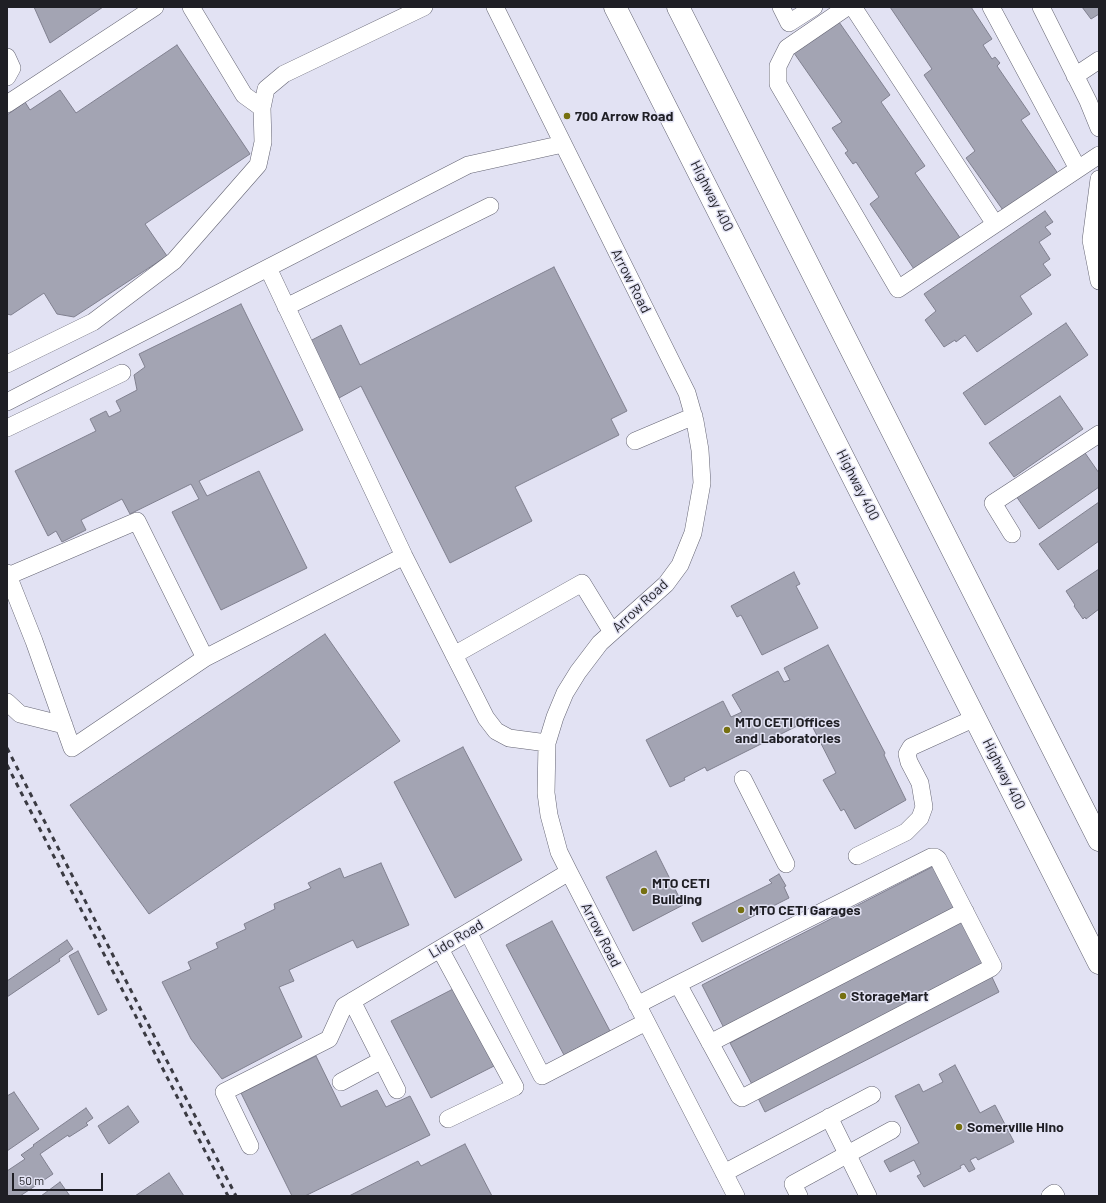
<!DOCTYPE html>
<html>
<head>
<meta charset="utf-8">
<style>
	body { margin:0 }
	#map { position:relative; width:1106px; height:1203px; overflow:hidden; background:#e2e2f3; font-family:Barlow,sans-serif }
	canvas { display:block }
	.frame { position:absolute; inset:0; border:8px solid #1f1f25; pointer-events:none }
	.scale { position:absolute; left:12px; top:1173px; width:91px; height:18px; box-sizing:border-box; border:2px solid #1f1f25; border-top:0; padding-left:5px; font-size:12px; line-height:14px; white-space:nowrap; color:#1f1f25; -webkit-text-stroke:3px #e2e2f3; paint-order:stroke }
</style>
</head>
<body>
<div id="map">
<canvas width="1106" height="1203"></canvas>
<div class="frame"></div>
<div class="scale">50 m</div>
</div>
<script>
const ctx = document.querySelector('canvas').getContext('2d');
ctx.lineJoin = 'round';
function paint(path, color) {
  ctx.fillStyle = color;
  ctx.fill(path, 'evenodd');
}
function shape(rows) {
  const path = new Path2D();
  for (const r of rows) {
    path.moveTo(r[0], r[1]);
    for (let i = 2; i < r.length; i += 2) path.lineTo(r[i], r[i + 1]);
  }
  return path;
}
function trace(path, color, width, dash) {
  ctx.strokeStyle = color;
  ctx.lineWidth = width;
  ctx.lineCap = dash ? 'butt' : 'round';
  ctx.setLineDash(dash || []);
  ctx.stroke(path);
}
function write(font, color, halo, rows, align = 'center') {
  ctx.font = font + ' Barlow,sans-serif';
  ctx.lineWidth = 3;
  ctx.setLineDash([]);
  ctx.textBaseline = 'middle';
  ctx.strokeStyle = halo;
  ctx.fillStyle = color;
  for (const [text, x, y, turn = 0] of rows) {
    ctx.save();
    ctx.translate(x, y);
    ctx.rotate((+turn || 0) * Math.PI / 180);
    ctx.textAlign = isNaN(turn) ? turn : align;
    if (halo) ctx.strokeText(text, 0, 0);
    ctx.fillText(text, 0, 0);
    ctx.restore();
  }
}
const building = shape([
	[34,7,103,7,50,43,34,7],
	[890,7,971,7,992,39,983,45,992,59,995,57,1000,63,997,66,1030,114,1021,120,1059,175,1005,213,966,158,975,151,924,75,932,69,890,7],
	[1082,7,1099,7,1099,14,1091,19,1082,7],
	[839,22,890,95,881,102,925,166,915,173,963,242,916,272,870,204,879,197,856,162,853,164,845,153,848,151,832,128,842,122,794,53,839,22],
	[177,45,250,154,145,224,167,256,74,317,57,314,44,293,11,315,7,314,7,115,25,102,30,110,60,90,76,113,177,45],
	[1045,211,1053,222,1045,227,1051,234,1039,242,1050,259,1043,264,1051,275,1020,296,1032,314,977,352,965,335,956,342,955,340,944,347,925,320,936,311,924,294,1045,211],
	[554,267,627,411,611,419,619,435,515,487,532,521,450,563,361,386,339,398,310,341,341,325,360,365,554,267],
	[241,304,303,430,199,481,207,496,259,471,307,568,221,610,172,512,199,499,191,484,130,514,122,499,81,520,86,530,62,542,56,531,48,536,15,471,96,431,90,419,106,411,109,417,121,411,116,401,137,390,134,375,145,367,139,354,241,304],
	[1066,323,1088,355,985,425,963,393,1066,323],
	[1060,396,1083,429,1014,477,989,443,1060,396],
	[1083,450,1099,473,1099,487,1039,529,1016,496,1083,450],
	[1099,502,1099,541,1058,570,1039,544,1099,502],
	[1099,569,1099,609,1086,619,1085,617,1083,619,1074,606,1075,605,1066,591,1099,569],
	[794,572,800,584,796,586,818,628,762,655,741,615,737,617,731,606,794,572],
	[325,634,400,741,149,914,70,805,325,634],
	[828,645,885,753,884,755,906,800,855,829,844,809,841,811,823,780,836,773,809,720,707,771,705,767,684,778,685,780,670,787,646,740,723,701,731,717,742,712,732,695,778,671,784,682,790,680,784,668,828,645],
	[463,747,522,860,455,898,394,782,463,747],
	[656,851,683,905,633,931,606,877,656,851],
	[381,863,409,925,357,948,353,940,289,970,294,981,279,987,302,1037,222,1079,191,1039,162,982,191,969,188,962,218,948,216,943,246,929,244,924,275,909,274,904,311,888,308,883,340,868,344,878,381,863],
	[936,865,960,912,726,1032,702,985,936,865],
	[779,874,786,886,784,887,789,898,702,942,692,923,772,883,769,880,779,874],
	[962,920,987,967,755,1090,730,1043,962,920],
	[552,921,610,1031,564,1055,506,945,552,921],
	[67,940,73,949,59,959,60,961,7,997,7,981,67,940],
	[78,951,107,1010,98,1015,69,956,78,951],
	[991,975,999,992,765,1112,757,1096,991,975],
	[455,988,494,1066,431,1098,391,1021,455,988],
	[316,1056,341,1107,377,1090,386,1107,410,1096,430,1135,305,1196,292,1196,241,1093,316,1056],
	[955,1065,980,1113,995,1105,1014,1142,978,1160,976,1157,970,1160,975,1169,969,1172,964,1164,960,1166,961,1168,924,1187,917,1176,921,1174,914,1160,890,1172,884,1161,919,1143,895,1096,919,1084,923,1092,943,1082,939,1074,955,1065],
	[14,1092,39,1129,7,1151,7,1096,14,1092],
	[128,1106,139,1122,109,1144,98,1126,128,1106],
	[86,1108,93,1118,86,1123,88,1125,69,1137,68,1135,40,1154,53,1174,20,1196,7,1196,7,1171,25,1159,21,1155,34,1146,33,1145,86,1108],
	[465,1144,492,1196,349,1196,418,1161,421,1166,465,1144],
	[169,1173,184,1196,135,1196,169,1173],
	[60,1182,70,1196,41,1196,60,1182]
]);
paint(building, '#a3a4b3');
trace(building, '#80808f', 1);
const minor = shape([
	[191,7,244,95,262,108],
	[495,7,687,393,695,421,700,450,702,483,693,533,680,565,666,584,600,643,578,672,565,693,555,717,547,743,546,793,549,815,559,852,569,872,736,1196],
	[781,7,789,23,814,7],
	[847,7,787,48,778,66,778,84,898,289,1099,155],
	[853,7,995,224],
	[991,7,1078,169],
	[1041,7,1088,101,1099,128],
	[7,57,12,68,7,77],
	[1075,76,1099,60],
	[7,104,155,7],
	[1099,179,1091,240,1099,281],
	[268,268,404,556,486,718,496,731,509,738,547,743],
	[286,307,490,206],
	[7,364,93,322,174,261,258,165,263,142,262,108,266,89,284,74,424,7],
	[7,402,468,165,563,144],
	[7,428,122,373],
	[635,441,694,416],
	[1012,534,993,503,1099,434],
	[7,573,34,641,72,748,205,658,404,556],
	[8,576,137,521,205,658],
	[454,655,582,583,612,632],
	[7,702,20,714,64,725],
	[743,779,786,864],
	[857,856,906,832,920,818,924,807,920,783,909,762,907,754,911,747,975,718],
	[468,932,542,1076,646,1022],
	[440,949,515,1087,448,1119],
	[352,1001,397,1090],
	[637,1005,678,984,739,1096,742,1098,991,968,993,966,938,859,935,857,931,857,678,984],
	[710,1043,965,911],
	[341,1082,382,1060],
	[829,1117,868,1196],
	[250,1146,224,1092,329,1039,344,1006,569,872],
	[724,1173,872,1095],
	[799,1196,793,1184,892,1130],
	[1050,1196,1054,1193,1056,1196]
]);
const highway = shape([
	[615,7,1099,963],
	[678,7,1099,840]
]);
trace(minor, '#646473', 18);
trace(highway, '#646473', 23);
trace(minor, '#fff', 17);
trace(highway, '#fff', 22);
trace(shape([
	[7,748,236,1196],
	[7,765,228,1196]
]), '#3a3a42', 3, [5, 5]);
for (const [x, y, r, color] of [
	[567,116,4,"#767010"],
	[727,730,4,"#767010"],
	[644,891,4,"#767010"],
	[741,910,4,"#767010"],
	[843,996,4,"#767010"],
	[959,1127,4,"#767010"]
]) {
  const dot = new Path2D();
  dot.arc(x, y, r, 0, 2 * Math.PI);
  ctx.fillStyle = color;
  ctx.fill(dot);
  trace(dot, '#e2e2f3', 1.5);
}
write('bold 14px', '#1f1f25', '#e2e2f3', [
	["700 Arrow Road",575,116],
	["MTO CETI Offices",735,722],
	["and Laboratories",735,738],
	["MTO CETI",652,883],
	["Building",652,899],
	["MTO CETI Garages",749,910],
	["StorageMart",851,996],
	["Somerville Hino",967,1127]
], 'left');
write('14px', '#1f1f25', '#e2e2f3', [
	["Highway 400",712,196,63],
	["Arrow Road",631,281,63],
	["Highway 400",858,485,63],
	["Arrow Road",640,606,-43],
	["Highway 400",1004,774,63],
	["Arrow Road",601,935,63],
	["Lido Road",456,939,-31]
]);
</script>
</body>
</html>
